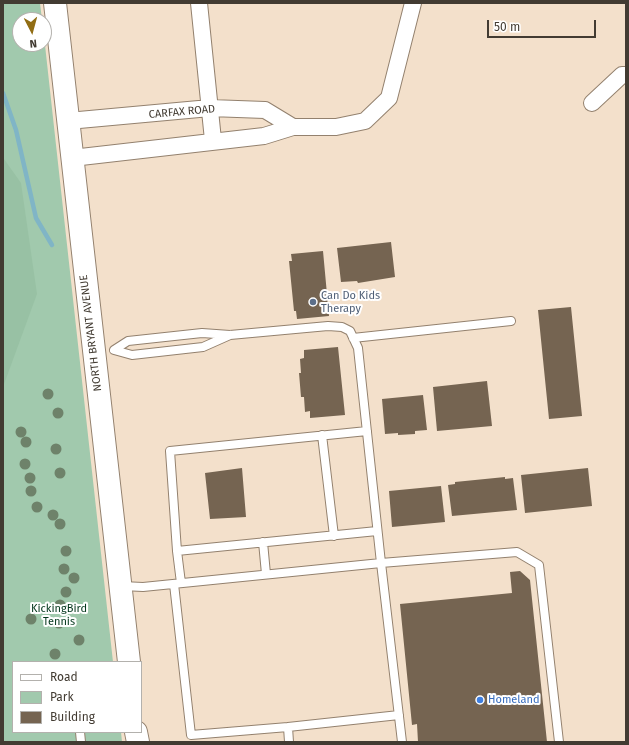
<!DOCTYPE html>
<html>
<head>
<meta charset="utf-8">
<style>
	body { margin:0 }
	#map { position:relative; width:629px; height:745px; overflow:hidden; background:#f3e0cb; font-family:"Fira Sans",sans-serif }
	canvas { display:block }
	.frame { position:absolute; inset:0; border:4px solid #423b32; pointer-events:none }
	.legend { position:absolute; left:12px; top:661px; width:130px; height:72px; box-sizing:border-box; background:#fff; border:1px solid #b3b1ad; margin:0; padding:5px 7px; list-style:none; font-size:12px; color:#423b32 }
	.legend li { display:flex; align-items:center; gap:8px; height:20px }
	.legend b { width:20px; border:1px solid #b3b1ad }
	.north { position:absolute; left:12px; top:12px; width:40px; height:40px; box-sizing:border-box; background:#fff; border:1px solid #b3b1ad; border-radius:50%; rotate:174deg; font-size:11px; font-weight:700; line-height:16px; text-align:center; color:#423b32 }
	.north::after { content:''; display:block; margin:auto; width:14px; height:18px; background:#916d14; clip-path:polygon(50% 0,100% 100%,50% 72%,0 100%) }
	.scale { position:absolute; left:487px; top:20px; width:109px; height:18px; box-sizing:border-box; border:2px solid #423b32; border-top:0; padding-left:5px; font-size:12px; line-height:14px; white-space:nowrap; color:#423b32; -webkit-text-stroke:3px #fff; paint-order:stroke }
</style>
</head>
<body>
<div id="map">
<canvas width="629" height="745"></canvas>
<div class="frame"></div>
<ul class="legend">
<li><b style="height:5px;background:#fff"></b>Road</li>
<li><b style="height:11px;background:#a1c9ad"></b>Park</li>
<li><b style="height:11px;background:#756451"></b>Building</li>
</ul>
<div class="north">N</div>
<div class="scale">50 m</div>
</div>
<script>
const ctx = document.querySelector('canvas').getContext('2d');
ctx.lineJoin = 'round';
function paint(path, color) {
  ctx.fillStyle = color;
  ctx.fill(path, 'evenodd');
}
function shape(rows) {
  const path = new Path2D();
  for (const r of rows) {
    path.moveTo(r[0], r[1]);
    for (let i = 2; i < r.length; i += 2) path.lineTo(r[i], r[i + 1]);
  }
  return path;
}
function trace(path, color, width, dash) {
  ctx.strokeStyle = color;
  ctx.lineWidth = width;
  ctx.lineCap = dash ? 'butt' : 'round';
  ctx.setLineDash(dash || []);
  ctx.stroke(path);
}
function write(font, color, halo, rows, align = 'center') {
  ctx.font = font + ' "Fira Sans",sans-serif';
  ctx.lineWidth = 4;
  ctx.setLineDash([]);
  ctx.textBaseline = 'middle';
  ctx.strokeStyle = halo;
  ctx.fillStyle = color;
  for (const [text, x, y, turn = 0] of rows) {
    ctx.save();
    ctx.translate(x, y);
    ctx.rotate((+turn || 0) * Math.PI / 180);
    ctx.textAlign = isNaN(turn) ? turn : align;
    if (halo) ctx.strokeText(text, 0, 0);
    ctx.fillText(text, 0, 0);
    ctx.restore();
  }
}
paint(shape([
	[3,3,40,3,42,20,20,20,20,44,44,44,44,36,113,662,13,662,13,732,121,732,122,742,3,742]
]), '#a1c9ad');
paint(shape([
	[4,159,21,183,37,294,3,387]
]), '#98c1a4');
trace(shape([
	[3,93,16,130,36,218,52,245]
]), '#80b5c6', 4.5);
paint(shape([
	[391,242,395,277,358,283,357,281,341,282,337,248],
	[323,251,329,316,297,319,296,311,294,311,289,261,292,261,291,254],
	[571,307,582,416,549,419,538,310],
	[338,347,345,415,310,418,310,411,305,412,304,397,301,397,299,373,301,373,300,359,304,358,304,350],
	[487,381,492,426,437,431,433,387],
	[423,395,427,430,415,431,415,434,398,435,398,433,385,434,382,399],
	[242,468,246,517,210,519,205,473],
	[588,468,592,506,525,513,521,475],
	[505,477,505,479,513,478,517,510,452,516,448,485,455,484,455,482],
	[441,486,445,522,392,527,389,491],
	[520,571,530,580,547,742,418,742,417,724,412,725,400,604,512,593,510,572]
]), '#756451');
const lane = shape([
	[230,335,203,347,132,355,114,350,128,341,202,333,230,335,328,326,342,327,350,331,358,348,381,563,517,552,539,565,559,742],
	[353,338,511,321],
	[367,431,170,451,177,551,377,531],
	[322,435,334,536],
	[263,542,266,574],
	[177,551,181,583],
	[174,584,191,735,288,727,289,742],
	[122,586,143,587,381,563,402,742],
	[288,727,399,715],
	[80,732,81,742]
]);
const street = shape([
	[199,3,213,140],
	[592,103,622,75,626,75],
	[68,121,210,108,265,110,293,127],
	[72,158,264,136,293,127,336,127,365,121,389,98,413,3]
]);
const secondary = shape([
	[55,3,129,662],
	[136,732,138,742]
]);
trace(lane, '#93816e', 10);
trace(street, '#93816e', 18);
trace(secondary, '#93816e', 24);
trace(lane, '#fff', 8);
trace(street, '#fff', 16);
trace(secondary, '#fff', 22);
ctx.fillStyle = '#6e826a';
for (const [x, y] of [
	[48,394],
	[58,413],
	[21,432],
	[26,442],
	[56,449],
	[25,464],
	[60,473],
	[30,478],
	[31,491],
	[37,507],
	[53,515],
	[60,524],
	[66,551],
	[64,569],
	[74,578],
	[66,592],
	[60,605],
	[31,619],
	[59,623],
	[79,640],
	[55,654]
]) {
  ctx.beginPath();
  ctx.arc(x, y, 5.5, 0, 2 * Math.PI);
  ctx.fill();
}
for (const [x, y, r, color] of [
	[313,302,4,"#5c6f8a"],
	[480,700,4,"#3f7fe0"]
]) {
  const dot = new Path2D();
  dot.arc(x, y, r, 0, 2 * Math.PI);
  ctx.fillStyle = color;
  ctx.fill(dot);
  trace(dot, '#fff', 1.5);
}
write('11px', '#423b32', '#fff', [
	["CARFAX ROAD",182,112,-5],
	["NORTH BRYANT AVENUE",91,333,-97]
]);
write('11px', '#4e5e75', '#fff', [
	["Can Do Kids",321,296],
	["Therapy",321,309]
], 'left');
write('11px', '#01351a', '#fff', [
	["KickingBird",59,609],
	["Tennis",59,622]
]);
write('11px', '#366cbe', '#fff', [
	["Homeland",488,700]
], 'left');
</script>
</body>
</html>
